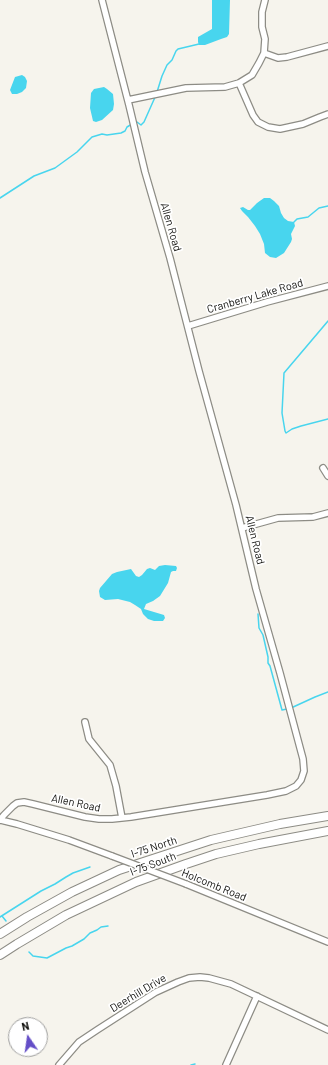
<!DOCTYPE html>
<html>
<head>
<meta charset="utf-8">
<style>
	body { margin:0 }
	#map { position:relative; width:328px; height:1065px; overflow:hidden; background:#f6f4ed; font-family:Barlow,sans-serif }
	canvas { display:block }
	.north { position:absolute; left:8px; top:1017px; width:40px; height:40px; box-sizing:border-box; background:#fff; border:1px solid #a0a09f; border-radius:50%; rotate:347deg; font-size:11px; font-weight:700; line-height:16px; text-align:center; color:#11110e }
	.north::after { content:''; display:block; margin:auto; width:14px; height:18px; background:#644ec7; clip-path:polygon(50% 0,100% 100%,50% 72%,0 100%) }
</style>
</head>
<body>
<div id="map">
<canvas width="328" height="1065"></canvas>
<div class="north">N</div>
</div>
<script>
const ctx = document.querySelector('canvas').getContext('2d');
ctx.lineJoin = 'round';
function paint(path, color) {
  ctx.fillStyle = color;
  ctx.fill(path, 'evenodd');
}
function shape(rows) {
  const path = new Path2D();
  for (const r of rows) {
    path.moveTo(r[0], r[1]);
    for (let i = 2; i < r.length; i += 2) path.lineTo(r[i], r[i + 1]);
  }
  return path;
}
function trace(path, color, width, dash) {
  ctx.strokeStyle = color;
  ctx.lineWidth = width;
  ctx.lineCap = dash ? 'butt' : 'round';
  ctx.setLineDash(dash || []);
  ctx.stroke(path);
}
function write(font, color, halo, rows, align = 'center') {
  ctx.font = font + ' Barlow,sans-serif';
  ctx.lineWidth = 3.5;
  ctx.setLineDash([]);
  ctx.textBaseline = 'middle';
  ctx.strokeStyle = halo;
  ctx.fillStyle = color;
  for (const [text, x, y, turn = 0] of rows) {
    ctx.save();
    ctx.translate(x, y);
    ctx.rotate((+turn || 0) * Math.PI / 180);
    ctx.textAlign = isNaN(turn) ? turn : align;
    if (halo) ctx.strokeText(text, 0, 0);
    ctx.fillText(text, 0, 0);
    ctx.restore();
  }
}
paint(shape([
	[212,0,230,0,229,34,227,37,221,39,205,45,199,45,198,42,198,37,212,29],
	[22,75,25,77,27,81,26,88,22,92,17,94,12,94,10,90,15,77],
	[104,87,107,89,113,94,114,104,113,110,102,120,96,122,93,121,90,108,91,93,94,89],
	[264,198,270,198,274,201,279,206,281,213,284,218,288,221,294,222,295,226,291,234,292,239,291,242,284,253,276,258,270,257,265,253,264,244,260,234,255,226,248,217,242,211,240,208,243,207,248,210,250,210,257,203],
	[165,565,176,566,177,568,176,571,173,571,171,572,168,583,160,596,153,601,146,604,144,609,164,615,165,618,163,621,154,621,148,619,143,614,141,609,135,605,130,602,118,599,105,600,100,597,99,591,100,588,112,574,117,572,131,569,136,576,139,577,142,575,147,569,150,568,155,570,159,566]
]), '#48d5ee');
trace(shape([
	[157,92,162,76,167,65,172,60,176,51,178,49,199,44],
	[135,123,137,122,141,125,144,122,156,95],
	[0,198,34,176,55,168,77,152,92,137,102,134,107,135,121,133,125,131,127,127,132,124],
	[294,222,297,219,308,217,319,208,328,206],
	[328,321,284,373,282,413,285,431,286,433,292,429,301,426,328,419],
	[258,614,259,628,263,635,268,657,268,663,270,666,282,710,287,709],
	[291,708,315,697,328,692],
	[2,916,6,921],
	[0,917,41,891,55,884,66,877,73,873,90,867],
	[29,952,33,956,47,958,66,948,72,946,84,939,90,933,97,930,101,927,108,926],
	[191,1065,195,1064]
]), '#48d5ee', 1.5);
const minor = shape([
	[264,53,278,58,287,57,328,46],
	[239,83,253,115,258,122,268,127,280,129,303,124,320,117,328,114],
	[128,100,186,88,225,87,239,83,252,75,259,63,264,53,265,39,262,27,262,12,265,0],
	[188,326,267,302,328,286],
	[323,468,328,476],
	[242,528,278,518,313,517,328,513],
	[85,722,89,739,110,765,116,786,122,818],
	[0,820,4,815,13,806,17,803,24,802,33,804,85,817,99,819,112,819,131,817,267,795,286,791,296,786,301,780,304,771,303,759,280,673,256,589,236,505,199,371,170,258,145,172,129,105,102,0],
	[0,820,17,824,69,840,112,856],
	[186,884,328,942],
	[59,1065,79,1042,97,1030,156,992,178,982,189,978,200,977,209,978,231,984,328,1030],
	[226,1065,257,996]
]);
const highway = shape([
	[0,934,27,917,72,892,119,870,211,840,280,824,328,816],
	[0,955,17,944,66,915,136,882,186,864,216,854,259,844,328,831]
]);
trace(minor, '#8d8c85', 8);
trace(highway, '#8d8c85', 10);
trace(minor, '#fff', 5.5);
trace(highway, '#fff', 8);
const minorBridge = shape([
	[112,856,186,884]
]);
trace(minorBridge, '#8d8c85', 8, []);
trace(minorBridge, '#fff', 5.5);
write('11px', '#11110e', '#fff', [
	["Allen Road",171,227,74],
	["Cranberry Lake Road",255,296,-16],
	["Allen Road",255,540,76],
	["Allen Road",76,803,12],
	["I-75 North",154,847,-18],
	["I-75 South",153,864,-21],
	["Holcomb Road",214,885,22],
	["Deerhill Drive",138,993,-31]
]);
</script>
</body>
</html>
